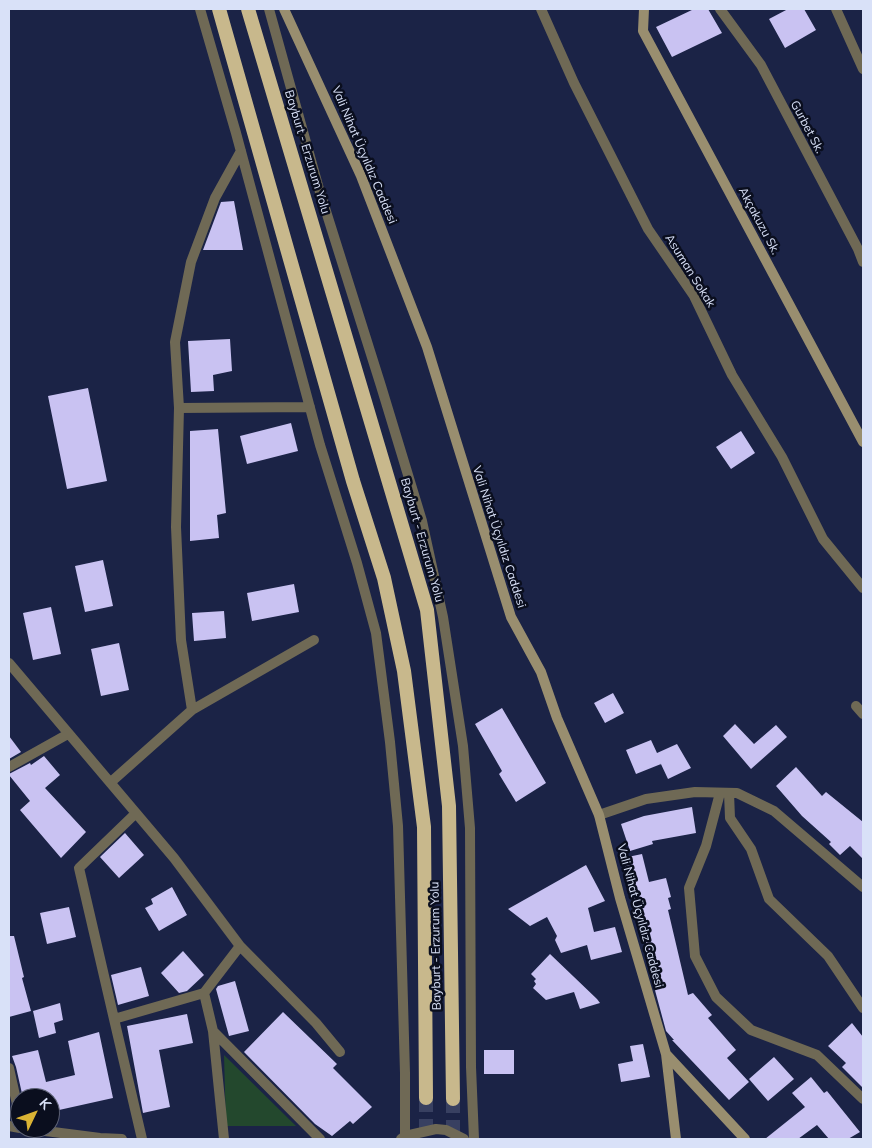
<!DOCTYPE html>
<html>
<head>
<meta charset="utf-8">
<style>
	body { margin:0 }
	#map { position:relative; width:872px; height:1148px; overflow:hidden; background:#1b2346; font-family:Mulish,sans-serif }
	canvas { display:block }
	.frame { position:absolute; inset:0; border:10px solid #d9e1f8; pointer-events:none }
	.north { position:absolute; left:10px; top:1088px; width:50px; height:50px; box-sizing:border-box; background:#0a0e1e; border:1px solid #5d6275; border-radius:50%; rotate:48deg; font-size:14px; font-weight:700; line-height:20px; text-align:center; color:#d9e1f8 }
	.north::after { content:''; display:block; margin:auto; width:18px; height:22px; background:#dab334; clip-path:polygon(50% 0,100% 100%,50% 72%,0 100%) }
</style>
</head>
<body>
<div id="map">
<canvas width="872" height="1148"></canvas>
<div class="frame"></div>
<div class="north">K</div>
</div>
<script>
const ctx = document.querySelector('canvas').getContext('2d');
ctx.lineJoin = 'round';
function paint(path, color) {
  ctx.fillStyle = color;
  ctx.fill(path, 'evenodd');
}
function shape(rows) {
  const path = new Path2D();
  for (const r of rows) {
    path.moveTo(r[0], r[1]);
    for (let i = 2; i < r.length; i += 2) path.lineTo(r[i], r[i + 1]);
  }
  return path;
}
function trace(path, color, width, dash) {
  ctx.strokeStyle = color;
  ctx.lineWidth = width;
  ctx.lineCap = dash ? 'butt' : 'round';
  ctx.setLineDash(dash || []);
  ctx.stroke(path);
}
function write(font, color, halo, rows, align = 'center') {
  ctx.font = font + ' Mulish,sans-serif';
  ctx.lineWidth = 5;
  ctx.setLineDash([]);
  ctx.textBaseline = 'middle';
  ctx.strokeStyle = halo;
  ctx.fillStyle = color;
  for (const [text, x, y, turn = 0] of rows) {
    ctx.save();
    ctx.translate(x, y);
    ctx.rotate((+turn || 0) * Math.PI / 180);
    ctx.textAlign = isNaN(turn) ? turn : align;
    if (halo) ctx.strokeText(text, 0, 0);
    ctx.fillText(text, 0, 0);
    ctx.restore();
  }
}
paint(shape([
	[224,1055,296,1126,226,1126]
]), '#23482d');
paint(shape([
	[694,9,708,9,722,33,672,57,656,27],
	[788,9,804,9,816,30,785,48,769,19],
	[234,201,243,250,203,250,221,202],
	[230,339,232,371,213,375,214,391,191,392,188,341],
	[88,388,107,481,67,489,48,396],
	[291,423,298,451,247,464,240,436],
	[218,429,226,513,217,515,219,538,190,541,190,431],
	[741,431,755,453,731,469,716,447],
	[103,560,113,606,85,612,75,566],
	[294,584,299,612,252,621,247,593],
	[51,607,61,654,33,660,23,613],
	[224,611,226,638,194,641,192,613],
	[119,643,129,690,101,696,91,649],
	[613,693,624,713,605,723,594,703],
	[502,708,546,783,516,802,499,774,502,771,475,724],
	[735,724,754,744,776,725,787,737,751,769,723,736],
	[9,736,21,752,9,759],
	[651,740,657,753,677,744,691,768,668,779,660,762,661,764,636,774,626,750],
	[44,756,60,775,45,788,86,832,61,858,20,810,30,801,9,775,9,774,30,763,31,765],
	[796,767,822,796,826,792,863,822,863,859,850,846,840,855,829,844,831,842,802,816,776,786],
	[692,807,696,833,652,841,653,844,630,851,621,824,644,816],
	[125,833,144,855,119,878,100,857],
	[642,854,649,882,666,878,671,897,668,898,671,909,668,910,688,995,693,993,712,1015,708,1018,736,1050,727,1058,749,1082,729,1100,672,1040,674,1040,666,1031,649,968,651,968,645,939,630,881,629,881,623,858],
	[586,865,605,901,588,908,594,932,615,927,622,952,591,960,587,945,561,953,555,940,557,936,547,917,530,926,508,909],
	[172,887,187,915,159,931,145,908,153,904,151,899],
	[69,907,76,937,47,944,40,913],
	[9,936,14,936,24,977,22,978,31,1011,9,1017],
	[183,951,204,975,187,991,179,993,161,973],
	[550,954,597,999,600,1003,580,1009,574,992,546,1000,533,988,536,984,534,981,536,979,531,974],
	[141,967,149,996,118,1005,111,975],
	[235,981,249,1031,229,1036,216,989,218,986],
	[60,1003,63,1020,54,1023,56,1033,39,1038,33,1011],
	[283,1012,337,1064,333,1068,372,1107,353,1124,350,1121,332,1136,315,1124,244,1052],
	[187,1014,193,1043,159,1050,170,1107,143,1113,127,1026],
	[852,1023,863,1037,863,1088,842,1067,846,1063,828,1046],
	[99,1032,113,1098,50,1112,50,1098,23,1098,16,1067,12,1056,38,1050,46,1082,75,1075,68,1041],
	[643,1044,650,1077,621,1082,618,1064,633,1061,630,1046],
	[484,1050,514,1050,514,1074,484,1074],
	[774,1057,794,1079,768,1101,749,1079],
	[811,1077,824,1093,827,1091,860,1132,848,1139,829,1139,817,1125,798,1139,765,1139,805,1107,792,1093]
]), '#c9c2f2');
trace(shape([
	[426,1098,426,1139],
	[453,1099,453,1139]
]), '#384061', 14, [14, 7]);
trace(shape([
	[200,9,236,133,320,445,357,563,376,633,390,742,398,826,405,1073,405,1139],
	[269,9,319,189,381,386,422,521,443,617,463,746,470,828,471,1067,474,1139],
	[541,9,574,83,648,229,694,296,732,375,782,457,823,539,863,588],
	[720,9,761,65,858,249,863,262],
	[836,9,863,69],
	[179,408,310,407],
	[9,663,174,858,240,946,316,1023,340,1052],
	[856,706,863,714],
	[192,710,181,640,176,527,179,408,175,342,191,262,215,198,241,151],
	[9,767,68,734],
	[111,782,192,710,314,640],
	[720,793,706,846,689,888,695,956,716,997,751,1030,817,1055,863,1099],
	[729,793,730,818,751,849,769,899,828,956,863,1008],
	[599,815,646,799,695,792,737,793,774,811,863,887],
	[114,1019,79,868,136,813],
	[213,1031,320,1139],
	[9,1068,20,1118],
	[142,1139,114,1019,204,993],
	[224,1139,213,1031,204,993,240,946]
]), '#6f6955', 10);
trace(shape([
	[9,1126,20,1128],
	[22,1128,100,1138,122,1139],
	[401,1139,405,1136,436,1129,446,1130,464,1139]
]), '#6f6955', 10);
trace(shape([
	[284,9,361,176,427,347,511,617,541,672,557,718,599,815,620,898,666,1054,676,1139],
	[644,9,643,31,863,442],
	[666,1054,745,1139]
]), '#998e6f', 10);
trace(shape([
	[219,9,353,481,384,578,404,671,424,827,426,1098],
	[248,9,427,610,449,806,453,1099]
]), '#c8b88c', 14);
write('12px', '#d9e1f8', '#0a0e1e', [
	["Gurbet Sk.",807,127,62],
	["Bayburt - Erzurum Yolu",307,152,73],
	["Vali Nihat Üçyıldız Caddesi",364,155,67],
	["Akçakuzu Sk.",759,221,62],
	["Asuman Sokak",690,271,58],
	["Vali Nihat Üçyıldız Caddesi",499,537,72],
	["Bayburt - Erzurum Yolu",422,540,74],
	["Vali Nihat Üçyıldız Caddesi",640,916,75],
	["Bayburt - Erzurum Yolu",436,946,-91]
]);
</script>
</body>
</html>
